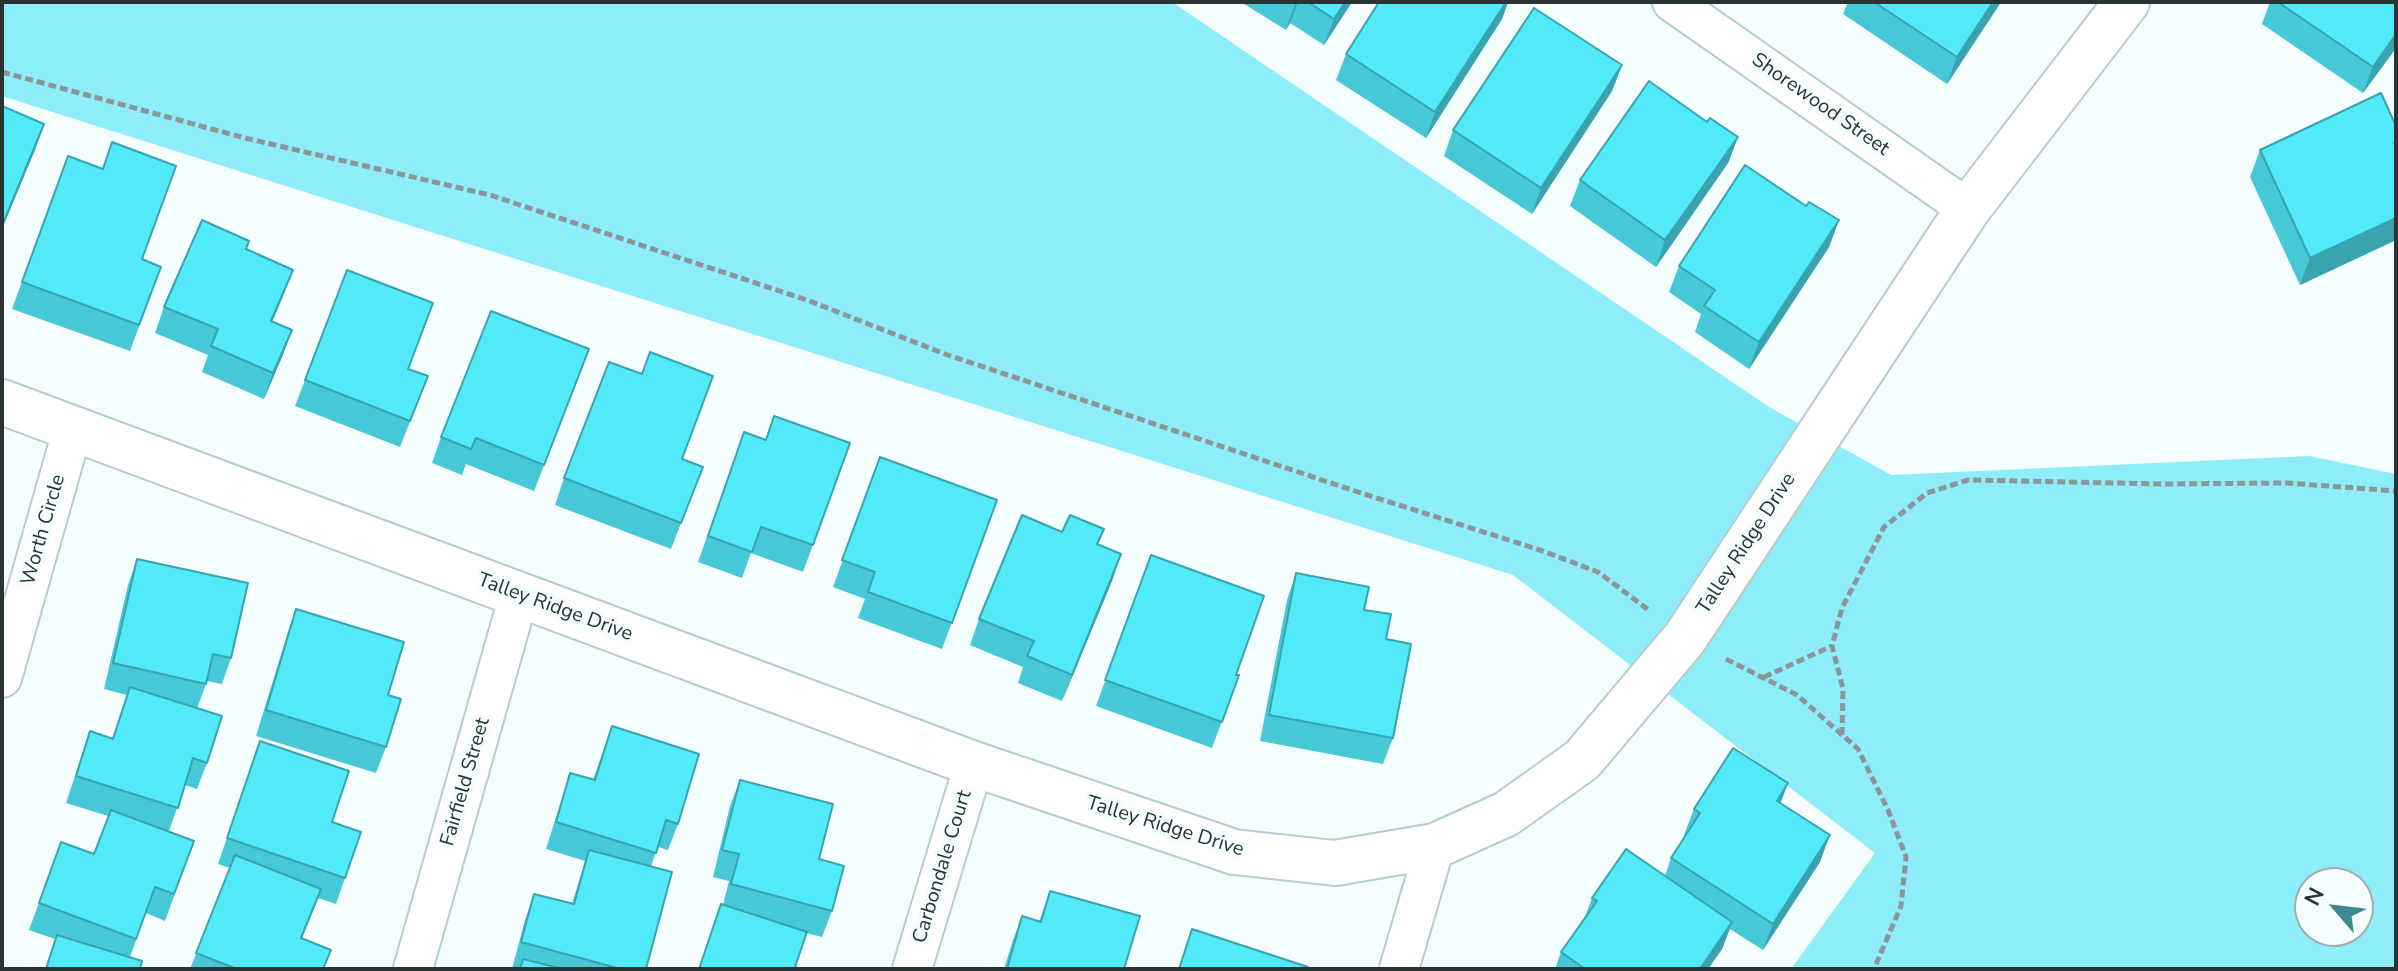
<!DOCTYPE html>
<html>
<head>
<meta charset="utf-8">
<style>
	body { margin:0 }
	#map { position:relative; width:2398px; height:971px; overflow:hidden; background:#f4feff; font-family:"Nunito Sans",sans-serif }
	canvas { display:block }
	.frame { position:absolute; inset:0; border:4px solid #293334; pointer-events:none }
	.north { position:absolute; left:2294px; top:867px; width:80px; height:80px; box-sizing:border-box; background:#f4feff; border:2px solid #a3adae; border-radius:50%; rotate:298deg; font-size:22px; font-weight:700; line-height:32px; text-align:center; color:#293334 }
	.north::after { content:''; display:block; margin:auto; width:28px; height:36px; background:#408890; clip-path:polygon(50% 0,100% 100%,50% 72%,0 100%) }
</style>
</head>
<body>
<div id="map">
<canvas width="2398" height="971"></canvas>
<div class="frame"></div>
<div class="north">N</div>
</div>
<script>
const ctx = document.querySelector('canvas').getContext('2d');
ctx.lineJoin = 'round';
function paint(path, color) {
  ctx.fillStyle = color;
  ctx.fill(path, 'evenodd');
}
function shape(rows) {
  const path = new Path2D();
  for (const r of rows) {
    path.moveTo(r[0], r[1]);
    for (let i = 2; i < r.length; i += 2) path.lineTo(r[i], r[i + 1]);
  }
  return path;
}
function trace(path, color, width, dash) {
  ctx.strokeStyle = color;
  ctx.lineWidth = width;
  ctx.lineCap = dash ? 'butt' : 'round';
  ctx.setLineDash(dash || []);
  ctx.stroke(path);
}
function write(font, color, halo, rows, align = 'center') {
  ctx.font = font + ' "Nunito Sans",sans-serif';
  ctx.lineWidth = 8;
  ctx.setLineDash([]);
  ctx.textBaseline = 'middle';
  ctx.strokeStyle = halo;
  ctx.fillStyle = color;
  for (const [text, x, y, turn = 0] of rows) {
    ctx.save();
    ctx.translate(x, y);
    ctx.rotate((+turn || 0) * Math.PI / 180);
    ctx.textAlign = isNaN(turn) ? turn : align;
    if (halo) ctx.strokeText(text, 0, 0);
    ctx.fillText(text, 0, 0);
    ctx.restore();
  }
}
paint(shape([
	[2,2,1172,2,1769,407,1891,475,2309,456,2396,474,2396,969,1791,969,1875,853,1513,575,2,96],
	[2310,883,2358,883,2358,931,2310,931]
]), '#8deefa');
const minor = shape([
	[1672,2,1968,209],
	[2,678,73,428],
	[413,969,519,595],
	[912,969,974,764],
	[1399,969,1435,846]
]);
const tertiary = shape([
	[2,402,974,764,1234,852,1335,863,1435,846,1506,814,1582,760,1685,638,1968,209,2127,2]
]);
trace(minor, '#b5cdd0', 42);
trace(tertiary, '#b5cdd0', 48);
trace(shape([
	[2,72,245,138,490,195,807,300,945,354,1355,491,1540,550,1598,572,1650,611],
	[1726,659,1797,695,1858,749,1888,810,1906,857,1901,906,1874,969],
	[1764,677,1832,646],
	[1842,735,1843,689,1832,646,1842,608,1884,527,1927,493,1968,480,2161,484,2287,483,2396,491]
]), '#8c9697', 5, [8, 4]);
trace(minor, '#fff', 38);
trace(tertiary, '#fff', 44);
paint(shape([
	[1241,2,1352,2,1324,45,1290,23,1286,30],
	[1379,2,1508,2,1502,19,1426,138,1336,80,1346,54],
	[1848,2,2001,2,1947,84,1843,14],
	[2270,2,2396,2,2396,48,2363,93,2262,24],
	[1622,65,1612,91,1532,214,1444,156,1453,130],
	[1707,122,1738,137,1728,163,1656,267,1570,206,1580,180],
	[2396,126,2396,240,2300,285,2250,177,2260,150],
	[68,156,142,260,161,267,130,351,12,309],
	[1806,206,1839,220,1829,247,1749,369,1695,332,1701,314,1669,292,1679,266],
	[246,249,283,296,272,322,292,330,282,357,264,399,202,372,208,355,155,333,164,307],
	[408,369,428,376,400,447,295,406,305,380],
	[579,376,534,491,466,464,462,475,432,463,441,437],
	[744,432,765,440,850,443,803,572,751,553,742,578,698,562],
	[880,457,997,500,942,649,858,618,865,599,833,587],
	[682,459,703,467,671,549,555,505,564,478],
	[1104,529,1098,545,1112,581,1062,701,1018,683,1023,667,970,645,979,619],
	[1151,555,1236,675,1239,675,1212,748,1096,706],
	[137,559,231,658,222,684,207,681,197,709,207,763,197,789,185,785,169,831,194,841,165,921,146,913,130,957,140,969,45,969,55,939,29,930,61,842,94,854,108,816,66,803,90,731,112,739,127,695,104,689,128,585],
	[1296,573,1364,610,1386,639,1393,738,1383,764,1260,741,1287,600],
	[296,609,386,747,376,773,256,736,287,635],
	[612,726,678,824,668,850,658,847,651,866,646,969,512,969,525,920,534,894,572,904,585,861,546,849,570,773,593,780],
	[260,741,332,822,361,832,336,904,318,898,302,938,331,950,324,969,190,969,230,868,218,864],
	[740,780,819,859,832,911,822,937,806,933,699,969,723,905,729,881,713,877,730,806],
	[1781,804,1820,862,1763,950,1730,929,1722,949,1708,969,1555,969,1561,952,1585,917,1592,898,1665,876,1671,858,1685,836,1684,835,1694,809],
	[1050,891,1124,969,1004,969,1012,943,1022,916,1039,922]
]), '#47c8d6');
paint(shape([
	[1296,2,1298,2,1290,23,1286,30],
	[1345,2,1352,2,1324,45,1334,19],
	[1506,2,1508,2,1502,19,1426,138,1435,112],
	[1993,2,2001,2,1947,84,1957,57],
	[2396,34,2396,48,2363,93,2373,67],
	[1622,65,1612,91,1532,214,1541,188],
	[44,124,35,150,2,229,2,226],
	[1738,137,1728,163,1656,267,1665,240],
	[2396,218,2396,240,2300,285,2310,258],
	[1839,220,1829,247,1749,369,1759,342],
	[293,270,283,296,261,348,271,321],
	[292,330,282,357,264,399,273,373],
	[1121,554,1112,581,1062,701,1072,675],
	[1788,783,1778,810,1777,801],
	[1830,835,1820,862,1763,950,1773,924],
	[1732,922,1722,949,1708,969,1700,969]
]), '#39a3ae');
const building = shape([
	[1308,2,1345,2,1334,19,1308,2],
	[1379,2,1506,2,1435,112,1346,54,1379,2],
	[1874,2,1993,2,1957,57,1874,2],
	[2278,2,2396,2,2396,34,2373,67,2278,2],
	[1534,8,1622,65,1541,188,1453,130,1534,8],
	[1649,81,1707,122,1710,118,1738,137,1665,240,1580,180,1649,81],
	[2381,93,2396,126,2396,142,2394,143,2396,146,2396,218,2310,258,2260,150,2381,93],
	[2,106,44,124,2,226,2,106],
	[112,142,176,166,142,259,161,267,139,325,22,282,68,156,103,169,112,142],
	[1745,165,1806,206,1809,202,1839,220,1759,342,1704,306,1715,290,1679,266,1745,165],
	[202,220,249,241,246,249,293,270,271,321,292,330,273,373,211,346,218,329,164,307,202,220],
	[347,270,433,303,408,369,428,376,410,421,305,380,347,270],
	[491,311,589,349,544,465,476,438,471,449,441,437,491,311],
	[650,352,713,376,682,459,703,467,681,523,564,478,609,362,642,374,650,352],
	[774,416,850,443,813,545,761,527,752,552,708,536,744,432,766,440,774,416],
	[880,457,997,500,952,623,868,592,875,572,842,560,880,457],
	[1022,515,1062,532,1070,515,1104,529,1097,544,1121,554,1072,675,1027,656,1034,641,979,619,1022,515],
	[1151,555,1264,596,1236,675,1239,675,1222,722,1105,680,1151,555],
	[137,559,248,583,231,658,213,654,206,684,113,663,137,559],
	[1296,573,1369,587,1364,610,1391,614,1386,639,1411,644,1393,738,1269,715,1296,573],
	[296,609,404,642,388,695,401,699,386,747,266,710,296,609],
	[130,687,222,716,207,763,193,758,178,808,76,776,90,731,113,739,130,687],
	[612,726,699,754,678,824,666,820,656,853,556,822,570,773,595,780,612,726],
	[260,741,349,771,332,822,361,832,345,878,227,838,260,741],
	[1733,748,1788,783,1777,801,1830,835,1773,924,1671,858,1700,813,1694,809,1733,748],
	[740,780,833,804,819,859,844,866,832,911,731,884,739,854,722,850,740,780],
	[111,810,194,841,174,894,155,887,136,939,39,903,61,842,94,854,111,810],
	[1626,849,1732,922,1700,969,1585,969,1561,952,1597,901,1592,898,1626,849],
	[589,850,672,872,646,969,621,969,521,942,534,894,574,904,589,850],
	[235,855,321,889,301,938,331,950,323,969,237,969,196,953,235,855],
	[1050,891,1140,916,1124,969,1007,969,1022,916,1041,922,1050,891],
	[721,904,807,932,795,967,800,969,699,969,721,904],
	[1192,929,1308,967,1307,969,1179,969,1192,929],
	[57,935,142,961,140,969,46,969,57,935],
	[523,959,563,969,520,969,523,959]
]);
paint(building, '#52e9f9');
trace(building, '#39a3ae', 2);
write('20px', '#293334', '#f4feff', [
	["Shorewood Street",1820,105,35],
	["Worth Circle",44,530,-74],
	["Talley Ridge Drive",1747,544,-57],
	["Talley Ridge Drive",555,608,20],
	["Fairfield Street",466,782,-74],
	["Talley Ridge Drive",1165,827,17],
	["Carbondale Court",943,867,-73]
]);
</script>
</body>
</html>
